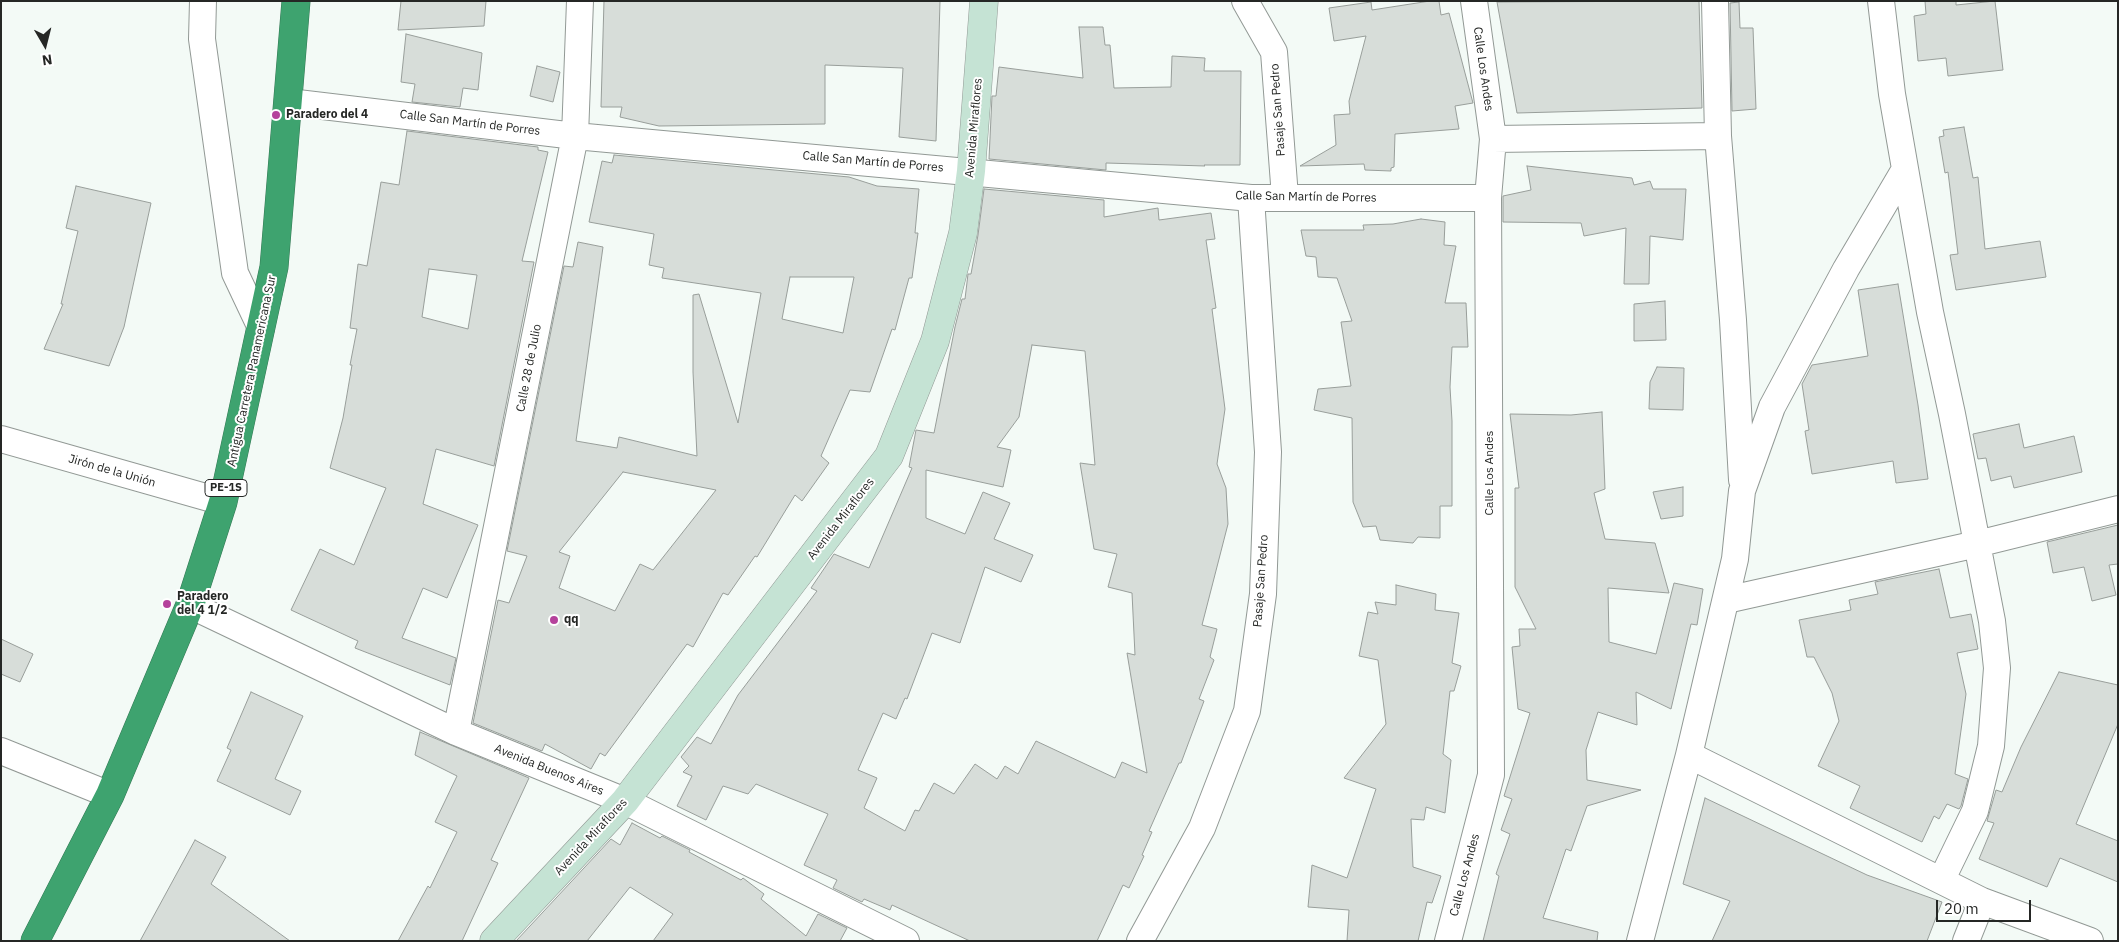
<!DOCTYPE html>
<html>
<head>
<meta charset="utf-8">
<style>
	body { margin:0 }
	#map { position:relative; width:2119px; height:942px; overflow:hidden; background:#f3faf6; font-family:"IBM Plex Sans",sans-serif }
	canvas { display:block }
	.frame { position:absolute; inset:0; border:2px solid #252725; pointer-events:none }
	.north { position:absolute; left:20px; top:20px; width:50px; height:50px; -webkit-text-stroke:4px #fff; paint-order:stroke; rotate:172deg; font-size:14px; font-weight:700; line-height:20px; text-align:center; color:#252725 }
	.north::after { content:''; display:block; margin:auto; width:18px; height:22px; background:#252725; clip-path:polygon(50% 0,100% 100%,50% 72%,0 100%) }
	.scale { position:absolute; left:1936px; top:900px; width:95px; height:22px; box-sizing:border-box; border:2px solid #252725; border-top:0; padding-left:6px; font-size:15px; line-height:18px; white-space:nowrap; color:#252725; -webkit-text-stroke:4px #fff; paint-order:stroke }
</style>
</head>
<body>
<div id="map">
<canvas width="2119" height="942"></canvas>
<div class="frame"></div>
<div class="north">N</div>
<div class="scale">20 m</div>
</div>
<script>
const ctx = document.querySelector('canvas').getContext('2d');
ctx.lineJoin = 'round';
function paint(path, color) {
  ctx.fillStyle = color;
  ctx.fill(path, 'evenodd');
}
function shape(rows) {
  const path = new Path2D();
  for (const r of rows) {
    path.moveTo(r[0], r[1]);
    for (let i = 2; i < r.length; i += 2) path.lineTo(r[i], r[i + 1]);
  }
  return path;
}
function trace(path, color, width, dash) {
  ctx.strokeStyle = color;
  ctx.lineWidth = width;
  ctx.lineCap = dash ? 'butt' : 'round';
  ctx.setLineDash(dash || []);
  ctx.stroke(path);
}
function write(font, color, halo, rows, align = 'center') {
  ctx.font = font + ' "IBM Plex Sans",sans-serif';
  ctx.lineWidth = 4;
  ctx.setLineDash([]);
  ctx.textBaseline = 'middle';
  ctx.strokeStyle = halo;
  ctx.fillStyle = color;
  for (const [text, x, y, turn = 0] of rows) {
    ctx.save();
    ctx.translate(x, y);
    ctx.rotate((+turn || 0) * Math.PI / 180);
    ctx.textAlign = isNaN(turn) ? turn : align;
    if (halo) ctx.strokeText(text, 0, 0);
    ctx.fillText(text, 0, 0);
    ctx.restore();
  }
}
const building = shape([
	[401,1,486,1,484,26,398,30,401,1],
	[604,1,940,1,936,141,899,137,903,68,825,65,825,124,659,126,620,117,622,107,601,107,604,1],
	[1430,1,1439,1,1441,15,1449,13,1473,103,1455,106,1459,129,1395,134,1394,167,1391,168,1391,171,1365,170,1364,164,1300,166,1336,145,1334,115,1350,114,1349,101,1366,36,1334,41,1329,8,1371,2,1372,10,1430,1],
	[1699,1,1702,108,1517,113,1497,2,1699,1],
	[1925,1,1956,1,1956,5,1995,1,2003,70,1948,76,1946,58,1918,61,1914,16,1926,14,1925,1],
	[1739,2,1740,28,1753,28,1756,109,1732,111,1730,3,1739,2],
	[1079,27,1103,27,1105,45,1110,45,1114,88,1171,87,1172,56,1205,58,1204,71,1241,71,1240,165,1204,165,1205,166,1106,163,1106,170,989,159,992,96,996,96,999,67,1083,78,1079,27],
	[406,34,482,53,478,90,463,88,460,107,412,102,415,84,401,82,406,34],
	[537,66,560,72,553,102,530,96,537,66],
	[1964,127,1973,178,1978,177,1985,249,2040,241,2046,277,1956,290,1950,255,1958,254,1948,172,1945,173,1939,137,1944,136,1943,130,1964,127],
	[407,131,538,147,538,150,548,152,522,261,534,262,494,466,436,449,423,504,478,525,447,598,423,588,402,638,456,658,450,685,355,648,358,641,291,610,320,549,354,565,386,488,330,468,343,418,352,365,350,365,357,329,350,328,358,264,367,266,381,182,399,185,407,131],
	[429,269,477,275,468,329,422,317,429,269],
	[614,155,849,177,877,186,919,189,915,233,918,233,912,278,909,278,895,330,892,329,870,392,850,390,821,456,829,463,802,501,795,495,757,557,755,556,728,595,723,593,693,647,687,644,605,756,600,753,591,769,545,744,542,751,473,723,498,600,509,603,527,556,507,551,564,266,573,267,578,242,603,247,576,441,617,448,619,437,697,456,693,372,693,295,699,294,738,423,761,293,662,278,664,268,649,265,654,234,589,222,602,161,612,163,614,155],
	[790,277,854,277,843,333,782,319,790,277],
	[623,472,716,490,653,570,640,564,615,611,559,588,570,556,559,552,623,472],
	[1527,166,1632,178,1634,185,1650,181,1653,189,1686,189,1683,240,1650,236,1649,284,1624,284,1626,228,1584,236,1581,223,1503,222,1503,196,1531,190,1527,166],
	[76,186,151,203,124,327,109,366,44,349,63,304,61,304,78,231,66,228,76,186],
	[984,189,1104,200,1104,217,1158,208,1159,220,1211,213,1215,239,1206,240,1216,308,1212,309,1225,409,1217,464,1226,488,1228,524,1202,625,1217,629,1210,657,1214,660,1199,699,1204,701,1181,763,1179,763,1149,831,1152,832,1142,855,1144,856,1129,888,1123,885,1097,941,970,941,892,905,890,910,864,899,862,902,833,888,837,880,804,865,828,814,756,784,748,794,723,786,706,820,677,806,692,776,683,772,689,766,681,757,697,737,711,744,738,695,817,591,811,588,834,554,869,568,912,468,909,467,916,430,934,433,955,327,962,299,965,299,968,274,971,274,978,235,984,189],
	[1032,345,1085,351,1095,465,1080,463,1094,549,1117,554,1108,587,1132,593,1135,655,1127,653,1147,773,1122,762,1115,778,1036,741,1018,774,1005,766,997,779,975,764,954,794,934,783,919,811,915,810,905,831,864,808,877,778,858,770,883,713,896,719,905,698,907,699,932,633,960,643,985,567,1021,582,1033,555,994,539,1010,503,983,492,965,534,926,518,926,470,1003,487,1011,450,997,447,1019,417,1032,345],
	[1421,219,1445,222,1444,245,1456,246,1445,303,1466,303,1468,347,1452,347,1450,387,1452,421,1452,506,1440,506,1440,538,1418,537,1413,543,1380,540,1376,526,1363,527,1353,502,1352,418,1314,410,1318,389,1351,386,1341,322,1352,321,1337,278,1318,277,1316,257,1306,256,1301,230,1364,230,1363,225,1393,224,1421,219],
	[1898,284,1918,405,1928,479,1896,483,1893,461,1812,474,1805,431,1809,430,1802,384,1812,365,1868,356,1858,290,1898,284],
	[1665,301,1666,340,1634,341,1634,304,1665,301],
	[1657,367,1684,368,1683,410,1649,409,1650,382,1657,367],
	[1602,412,1605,489,1594,493,1605,539,1655,543,1669,593,1608,588,1609,642,1656,654,1674,583,1703,589,1697,625,1691,624,1671,709,1636,692,1637,725,1598,712,1586,750,1587,780,1641,790,1587,806,1571,851,1566,849,1543,918,1598,932,1597,941,1483,941,1499,876,1496,874,1510,834,1501,830,1512,799,1504,796,1530,713,1518,709,1512,647,1520,646,1519,629,1536,629,1515,587,1515,488,1519,488,1510,414,1571,415,1602,412],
	[2019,424,2024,448,2074,436,2082,472,2014,488,2011,476,1991,481,1986,458,1978,459,1973,434,2019,424],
	[1683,487,1683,516,1661,519,1653,492,1683,487],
	[2118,525,2118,564,2109,565,2116,595,2092,601,2084,567,2053,573,2047,542,2118,525],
	[1939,569,1950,618,1971,614,1978,649,1957,653,1966,694,1955,774,1968,779,1961,806,1959,809,1947,804,1939,819,1934,816,1922,842,1850,808,1860,786,1818,766,1839,721,1832,693,1814,657,1807,657,1799,620,1851,610,1849,600,1878,594,1875,582,1939,569],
	[1396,585,1436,594,1435,610,1459,613,1452,663,1461,666,1454,691,1450,691,1443,754,1451,760,1445,813,1426,807,1424,820,1411,819,1413,867,1441,876,1432,903,1427,902,1418,941,1347,941,1349,910,1308,907,1312,865,1347,878,1376,789,1344,778,1386,724,1378,660,1359,656,1368,612,1378,614,1375,602,1396,605,1396,585],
	[1,639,33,654,20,682,1,674,1,639],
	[2059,672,2118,685,2118,724,2076,824,2118,841,2118,882,2060,858,2047,887,1979,859,1994,823,1987,821,1996,790,2002,792,2021,747,2059,672],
	[251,692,303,716,275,779,301,791,290,815,217,781,231,750,227,748,251,692],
	[420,732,529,778,491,860,498,863,462,941,398,941,428,886,430,888,457,832,435,822,457,776,415,755,420,732],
	[1705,798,1867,875,1942,902,1927,941,1712,941,1730,901,1683,884,1705,798],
	[632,823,660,838,662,836,690,850,689,852,741,880,743,878,764,894,761,899,806,936,818,914,847,928,840,941,653,941,673,914,630,887,587,941,516,941,611,839,620,845,632,823],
	[195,840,226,857,211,884,290,941,140,941,195,840]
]);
paint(building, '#d7ddd9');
trace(building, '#989e9a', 1);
const street = shape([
	[203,1,202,39,235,273,261,328],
	[1245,1,1274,52,1285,197],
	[1715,1,1718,136,1733,320,1742,480],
	[1881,1,1892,94,1930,312,1952,414,1992,621,1997,668,1991,746,1975,811,1942,879],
	[289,102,575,136,1251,198,1488,198],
	[1493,139,1718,136],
	[1,439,223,502],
	[1726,600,1977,544,2118,509],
	[190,605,456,732,625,801,906,941],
	[456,732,575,136,580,1],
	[1,751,110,795],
	[1689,755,1735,559,1742,491,1772,407,1846,269,1905,169],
	[1140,941,1202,828,1247,711,1263,594,1268,452,1251,198],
	[1448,941,1491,775,1488,198,1493,139,1474,1],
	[1640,941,1689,755,1982,901,2090,941],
	[1966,941,1982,901]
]);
const secondary = shape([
	[494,941,625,801,889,456,935,341,963,233,971,171,984,1]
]);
const highway = shape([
	[35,941,110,795,190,605,223,502,274,267,296,1]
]);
trace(street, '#929995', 28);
trace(secondary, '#929995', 29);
trace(highway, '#357855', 29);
trace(street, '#fff', 26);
trace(secondary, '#c5e3d4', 28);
trace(highway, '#3ea36f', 28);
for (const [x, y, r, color] of [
	[276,115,5,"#b5429c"],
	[167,604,5,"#b5429c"],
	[554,620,5,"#b5429c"]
]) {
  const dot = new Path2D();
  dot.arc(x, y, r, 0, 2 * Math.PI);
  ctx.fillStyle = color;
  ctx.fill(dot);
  trace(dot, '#fff', 2);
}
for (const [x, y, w] of [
	[226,488,42]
]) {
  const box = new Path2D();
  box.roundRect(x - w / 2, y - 8.5, w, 17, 4);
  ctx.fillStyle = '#fff';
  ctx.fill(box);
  trace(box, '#252725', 1);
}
write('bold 11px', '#252725', null, [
	["PE-1S",226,488]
]);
write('12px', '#252725', '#fff', [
	["Calle Los Andes",1483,69,82],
	["Pasaje San Pedro",1278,110,-94],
	["Calle San Martín de Porres",470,123,7],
	["Avenida Miraflores",974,128,-85],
	["Calle San Martín de Porres",873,162,5],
	["Calle San Martín de Porres",1306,197,1],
	["Calle 28 de Julio",529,368,-79],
	["Antigua Carretera Panamericana Sur",252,371,-78],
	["Jirón de la Unión",112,471,16],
	["Calle Los Andes",1490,473,-90],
	["Avenida Miraflores",841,519,-52],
	["Pasaje San Pedro",1261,581,-86],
	["Avenida Buenos Aires",549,770,22],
	["Avenida Miraflores",591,837,-47],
	["Calle Los Andes",1465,875,-75]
]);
write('bold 12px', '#252725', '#fff', [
	["Paradero del 4",286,115],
	["Paradero",177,597],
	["del 4 1/2",177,611],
	["qq",564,620]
], 'left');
</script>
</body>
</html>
